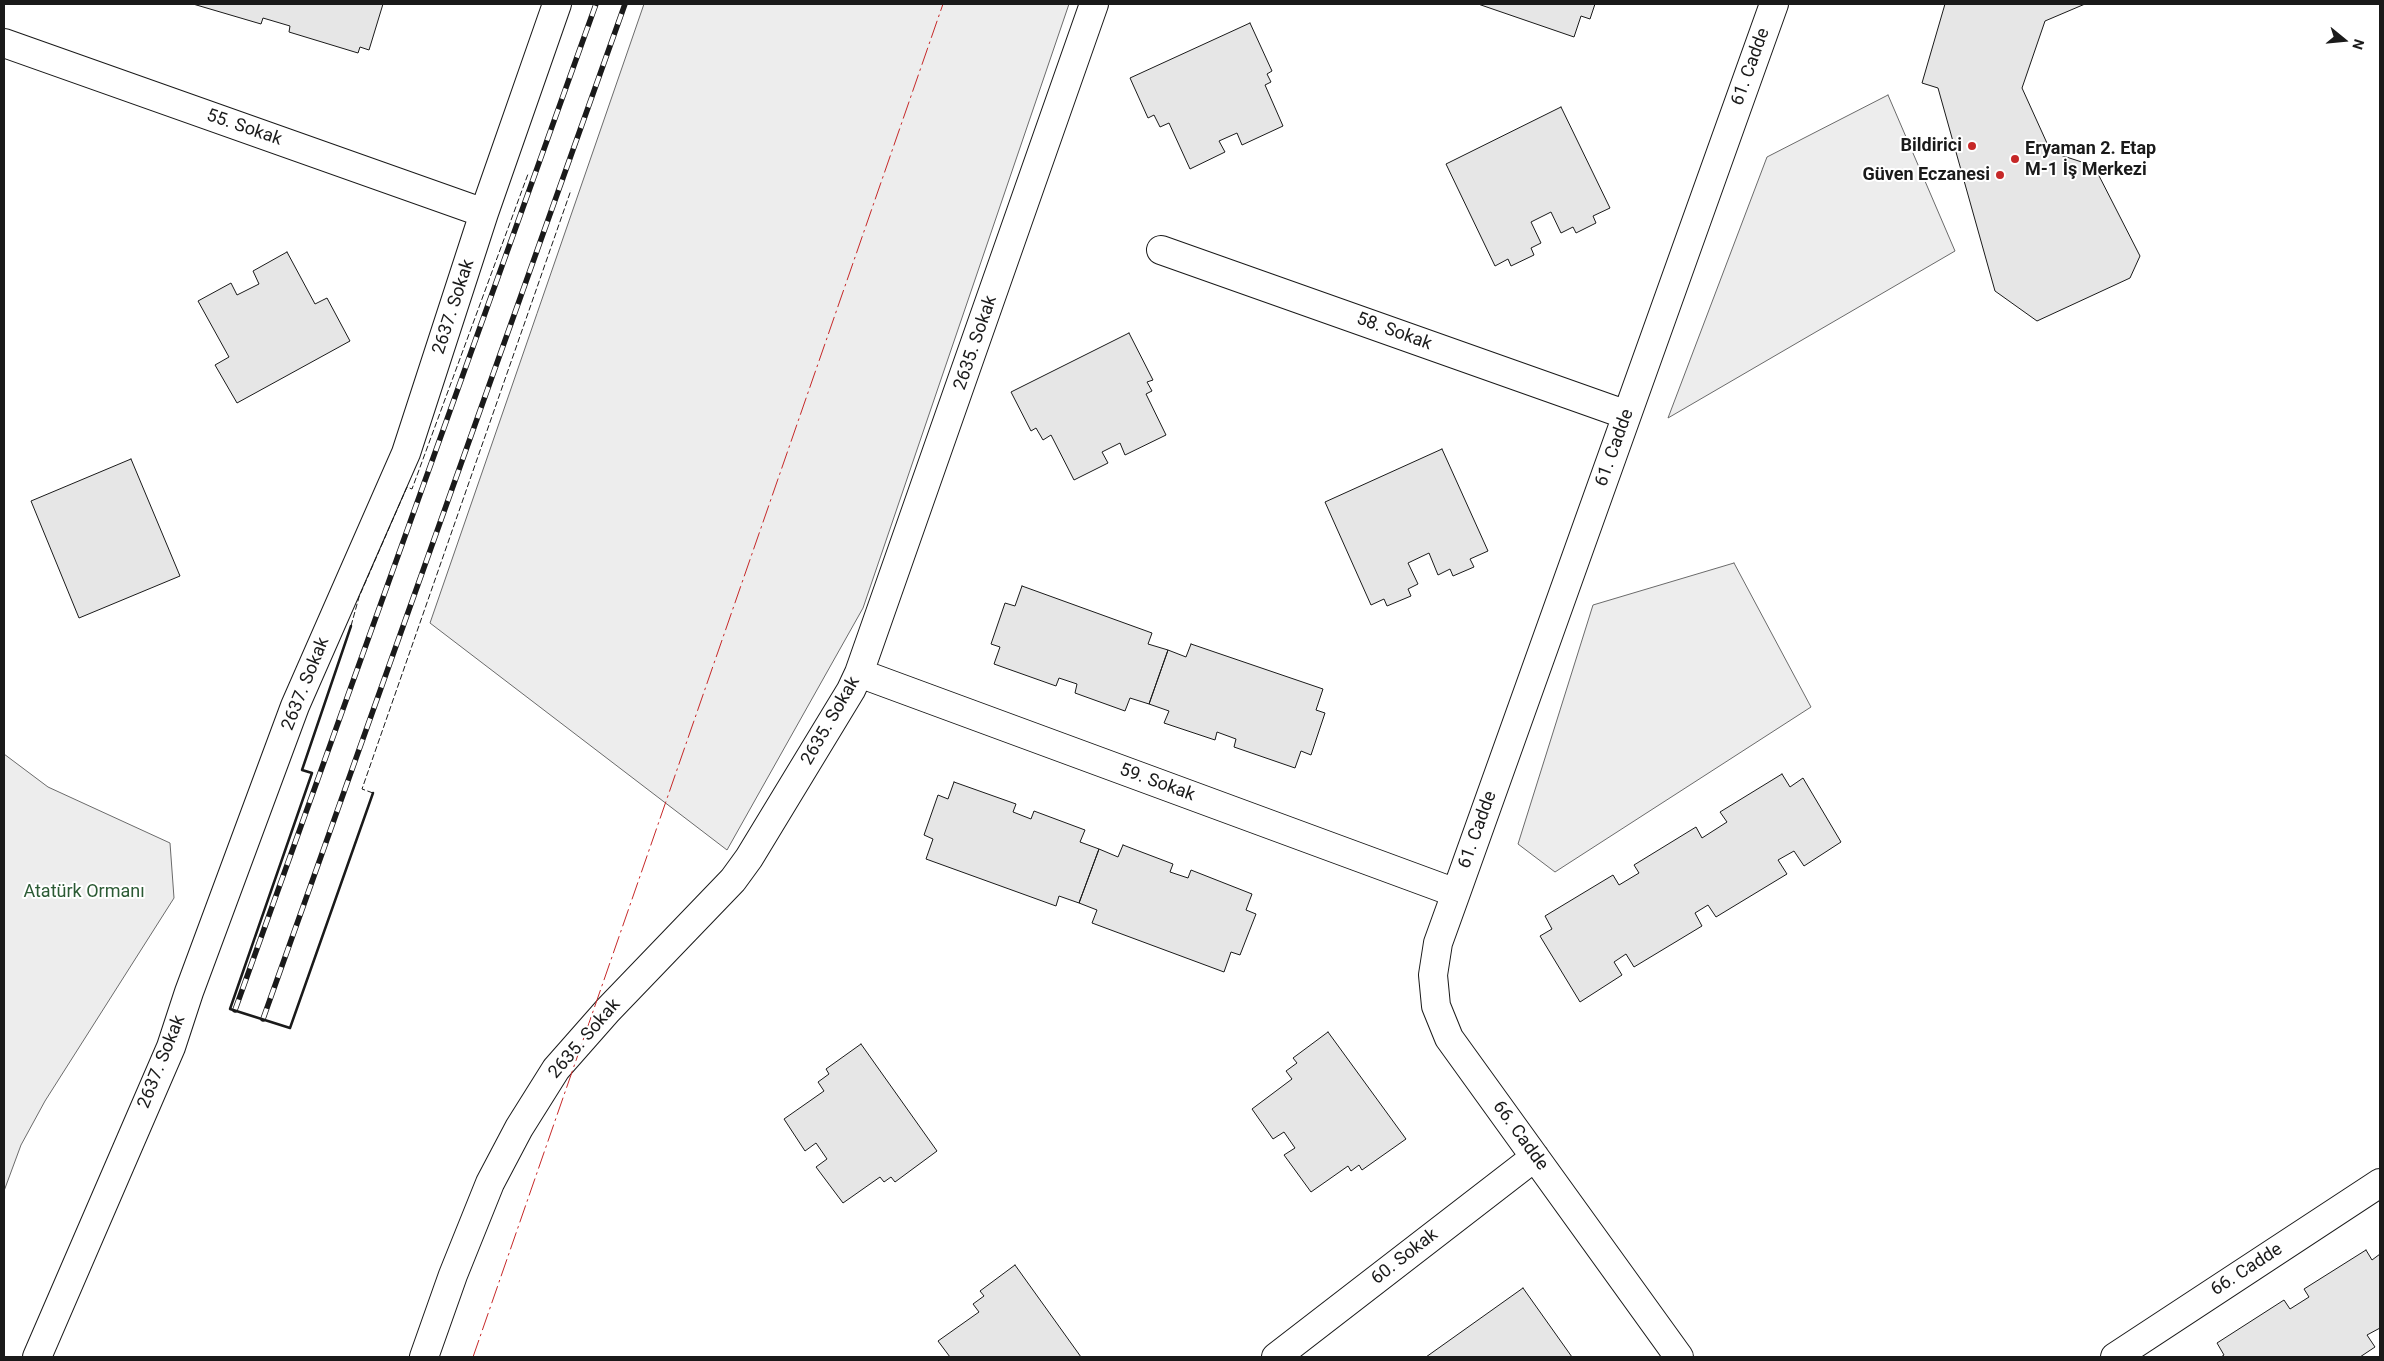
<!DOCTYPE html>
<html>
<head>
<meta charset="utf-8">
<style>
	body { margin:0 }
	#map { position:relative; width:2384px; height:1361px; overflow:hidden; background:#fff; font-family:Roboto,sans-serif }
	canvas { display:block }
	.frame { position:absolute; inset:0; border:5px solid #1a1a1a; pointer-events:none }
	.north { position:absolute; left:2319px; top:15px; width:50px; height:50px; -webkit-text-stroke:4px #fff; paint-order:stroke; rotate:107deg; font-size:14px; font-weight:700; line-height:20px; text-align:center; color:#1a1a1a }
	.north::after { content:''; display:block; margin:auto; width:18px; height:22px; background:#1a1a1a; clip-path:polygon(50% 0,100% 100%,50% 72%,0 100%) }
</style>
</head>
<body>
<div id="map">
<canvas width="2384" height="1361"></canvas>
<div class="frame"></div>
<div class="north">N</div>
</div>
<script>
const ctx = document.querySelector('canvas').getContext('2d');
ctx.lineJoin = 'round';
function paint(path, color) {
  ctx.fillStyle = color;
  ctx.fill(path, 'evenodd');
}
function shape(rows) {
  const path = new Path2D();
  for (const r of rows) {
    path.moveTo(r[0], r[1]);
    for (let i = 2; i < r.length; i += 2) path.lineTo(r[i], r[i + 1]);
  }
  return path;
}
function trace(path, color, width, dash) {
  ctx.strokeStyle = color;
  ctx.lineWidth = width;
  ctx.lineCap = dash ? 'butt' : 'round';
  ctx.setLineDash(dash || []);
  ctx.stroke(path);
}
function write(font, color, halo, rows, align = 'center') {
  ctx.font = font + ' Roboto,sans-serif';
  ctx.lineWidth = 4;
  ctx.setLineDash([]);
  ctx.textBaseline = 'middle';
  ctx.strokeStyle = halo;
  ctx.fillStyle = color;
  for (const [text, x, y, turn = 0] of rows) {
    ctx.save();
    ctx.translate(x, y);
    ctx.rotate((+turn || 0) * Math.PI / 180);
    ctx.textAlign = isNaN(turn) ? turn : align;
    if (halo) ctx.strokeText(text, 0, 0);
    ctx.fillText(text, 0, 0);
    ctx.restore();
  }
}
const built = shape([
	[644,4,1069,4,863,608,727,850,430,623,644,4],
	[1888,95,1955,251,1668,418,1767,157,1888,95],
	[1734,563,1811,707,1555,872,1518,844,1593,605,1734,563],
	[4,754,48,787,170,843,174,898,45,1101,21,1145,4,1191,4,754]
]);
paint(built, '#ededed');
trace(built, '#6a6a6a', 1);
const building = shape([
	[193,4,383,4,369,50,360,47,358,53,289,32,290,26,263,18,261,24,193,4],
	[1478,4,1595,4,1590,19,1581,16,1574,37,1478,4],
	[1945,4,2085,4,2045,21,2022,88,2051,152,2094,166,2140,256,2130,278,2037,321,1995,291,1938,88,1922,83,1945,4],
	[1250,23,1272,71,1267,74,1271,82,1265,85,1283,126,1242,145,1237,133,1219,141,1225,152,1190,169,1169,123,1160,127,1154,115,1148,118,1130,78,1250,23],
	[1561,107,1610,208,1593,216,1596,223,1576,233,1573,227,1561,233,1551,212,1531,222,1541,243,1531,248,1534,255,1511,266,1508,259,1495,266,1446,164,1561,107],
	[287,252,315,304,327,298,350,341,237,403,215,365,229,357,198,301,231,283,237,295,259,284,253,271,287,252],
	[1129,333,1153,380,1147,382,1152,391,1146,394,1166,435,1125,455,1120,443,1102,452,1108,463,1074,480,1051,435,1043,440,1036,428,1031,431,1011,392,1129,333],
	[1442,449,1488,551,1470,559,1474,567,1453,576,1450,569,1438,575,1429,553,1408,563,1418,584,1408,589,1411,596,1387,606,1384,599,1371,605,1325,502,1442,449],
	[131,459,180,576,79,618,31,501,131,459],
	[1022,586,1152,633,1148,644,1168,650,1149,704,1130,698,1125,711,1075,693,1077,684,1059,678,1056,686,994,664,1000,647,991,644,1005,603,1015,606,1022,586],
	[1191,644,1323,689,1316,710,1325,713,1311,755,1301,751,1295,768,1234,747,1236,739,1217,732,1215,740,1164,723,1169,711,1149,704,1168,650,1186,657,1191,644],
	[1782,774,1790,787,1803,778,1841,842,1804,866,1794,851,1778,860,1787,874,1716,917,1708,905,1695,913,1702,926,1634,967,1626,954,1614,962,1622,975,1580,1002,1540,936,1552,929,1545,916,1613,875,1619,885,1639,873,1634,865,1696,827,1702,838,1727,822,1720,812,1782,774],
	[954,782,1016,804,1013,812,1031,819,1034,811,1085,830,1080,842,1099,849,1079,903,1059,896,1056,906,926,859,933,839,924,835,938,795,948,799,954,782],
	[1123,845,1173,864,1170,872,1188,878,1191,870,1252,894,1246,910,1256,914,1240,955,1231,952,1224,972,1092,923,1097,910,1079,903,1099,849,1118,857,1123,845],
	[1328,1032,1406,1139,1362,1170,1359,1165,1351,1171,1348,1166,1311,1192,1284,1155,1295,1148,1284,1132,1273,1139,1252,1109,1292,1079,1286,1071,1297,1063,1293,1058,1328,1032],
	[861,1044,937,1151,895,1182,891,1177,884,1182,880,1177,843,1203,816,1167,827,1159,816,1143,805,1151,784,1119,824,1091,818,1082,829,1074,826,1069,861,1044],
	[2366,1250,2372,1260,2380,1254,2380,1328,2367,1335,2375,1347,2360,1357,2221,1357,2224,1355,2217,1343,2284,1300,2290,1309,2309,1297,2304,1289,2366,1250],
	[1015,1265,1081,1357,950,1357,938,1341,979,1312,973,1304,984,1296,980,1291,1015,1265],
	[1523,1288,1572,1357,1426,1357,1523,1288]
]);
paint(building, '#e6e6e6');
trace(building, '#1a1a1a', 1);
const minor = shape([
	[4,43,484,213],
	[1161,250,1627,415],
	[859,673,1456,893],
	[37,1357,171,1047,189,992,295,706,406,453,484,213,557,4],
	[424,1357,453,1275,490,1183,519,1128,556,1069,608,1010,733,880,749,858,851,690,859,673,1094,4],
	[1276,1357,1535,1157],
	[1679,1357,1449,1038,1436,1006,1433,975,1438,943,1456,893,1774,4],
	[2115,1357,2380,1183]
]);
trace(minor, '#1a1a1a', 30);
trace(minor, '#fff', 28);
const rail = shape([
	[235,1010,596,4],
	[263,1019,625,4]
]);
trace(rail, '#1a1a1a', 5.5);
trace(rail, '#fff', 4, [11]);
trace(shape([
	[351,626,359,597,407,487,412,489,528,174],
	[373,793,362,789,571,190]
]), '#1a1a1a', 1, [6, 2.5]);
trace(shape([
	[351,626,302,770,312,773,230,1009,290,1028,373,793]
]), '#1a1a1a', 2.5);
trace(shape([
	[473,1357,943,4]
]), '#c62828', 1, [18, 4, 2.5, 4]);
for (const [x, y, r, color] of [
	[1972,146,5,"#c62828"],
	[2015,159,5,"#c62828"],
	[2000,175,5,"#c62828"]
]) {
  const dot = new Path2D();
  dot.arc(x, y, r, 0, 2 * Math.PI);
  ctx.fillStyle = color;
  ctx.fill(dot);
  trace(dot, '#fff', 2);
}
write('18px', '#1a1a1a', '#fff', [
	["61. Cadde",1751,67,-70],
	["55. Sokak",244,128,19],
	["2637. Sokak",454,307,-72],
	["58. Sokak",1394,332,20],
	["2635. Sokak",976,343,-71],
	["61. Cadde",1615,448,-70],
	["2637. Sokak",306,684,-68],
	["2635. Sokak",831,721,-60],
	["59. Sokak",1157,783,20],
	["61. Cadde",1478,830,-70],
	["2635. Sokak",585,1039,-49],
	["2637. Sokak",162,1062,-68],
	["66. Cadde",1520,1136,54],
	["60. Sokak",1405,1257,-38],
	["66. Cadde",2247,1270,-33]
]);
write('bold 18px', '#1a1a1a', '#fff', [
	["Bildirici",1962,146],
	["Eryaman 2. Etap",2025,149,"left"],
	["M-1 İş Merkezi",2025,170,"left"],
	["Güven Eczanesi",1990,175]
], 'right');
write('18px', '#2b5a34', '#fff', [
	["Atatürk Ormanı",84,892]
]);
</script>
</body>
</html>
